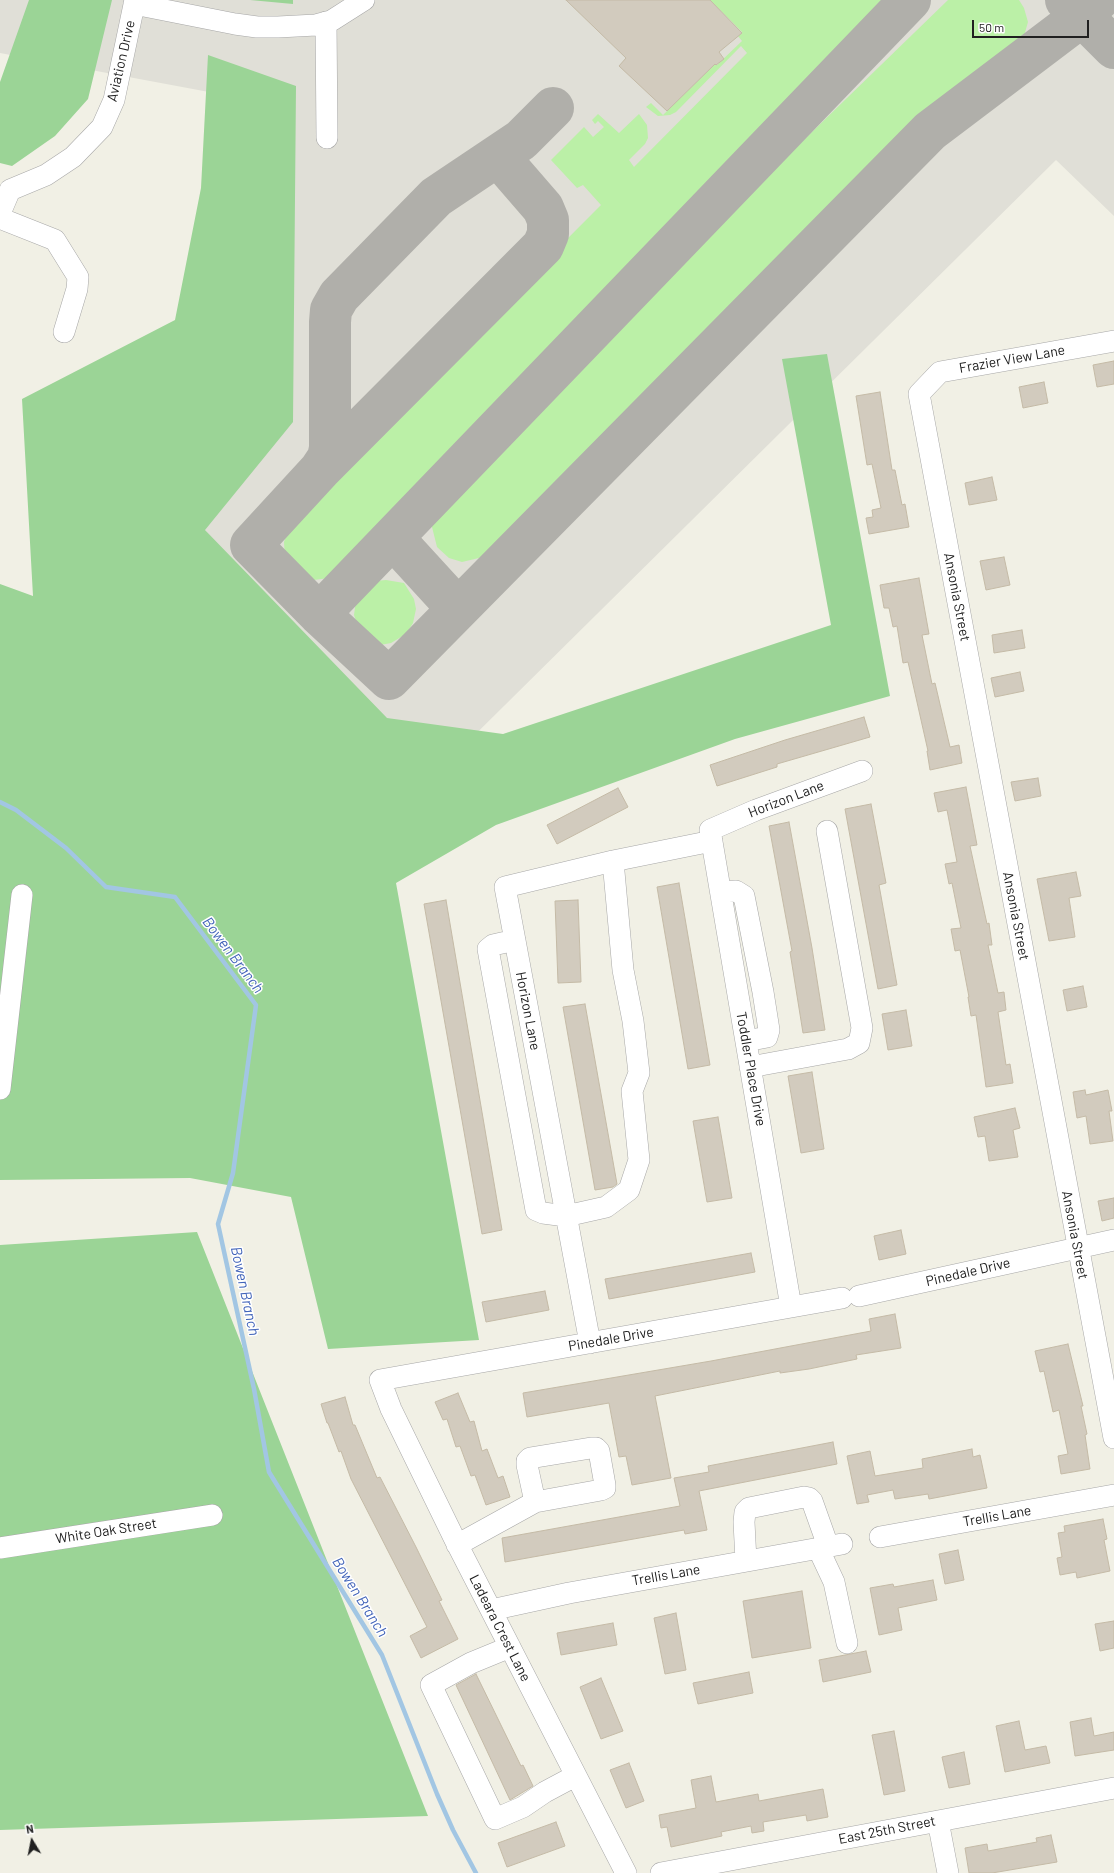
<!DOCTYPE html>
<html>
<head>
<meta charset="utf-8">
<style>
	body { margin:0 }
	#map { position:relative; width:1114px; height:1873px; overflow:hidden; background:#f1f0e5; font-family:Barlow,sans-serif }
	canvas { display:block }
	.north { position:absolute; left:12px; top:1821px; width:40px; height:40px; -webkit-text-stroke:3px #fff; paint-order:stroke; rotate:350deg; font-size:11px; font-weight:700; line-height:16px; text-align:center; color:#202020 }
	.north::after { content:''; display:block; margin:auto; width:14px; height:18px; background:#202020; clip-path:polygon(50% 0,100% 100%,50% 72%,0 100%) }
	.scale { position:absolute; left:972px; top:20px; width:117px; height:18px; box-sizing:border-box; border:2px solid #202020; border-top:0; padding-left:5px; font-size:12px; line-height:14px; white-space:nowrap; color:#202020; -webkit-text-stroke:3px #fff; paint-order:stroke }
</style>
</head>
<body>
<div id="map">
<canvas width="1114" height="1873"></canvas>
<div class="north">N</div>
<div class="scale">50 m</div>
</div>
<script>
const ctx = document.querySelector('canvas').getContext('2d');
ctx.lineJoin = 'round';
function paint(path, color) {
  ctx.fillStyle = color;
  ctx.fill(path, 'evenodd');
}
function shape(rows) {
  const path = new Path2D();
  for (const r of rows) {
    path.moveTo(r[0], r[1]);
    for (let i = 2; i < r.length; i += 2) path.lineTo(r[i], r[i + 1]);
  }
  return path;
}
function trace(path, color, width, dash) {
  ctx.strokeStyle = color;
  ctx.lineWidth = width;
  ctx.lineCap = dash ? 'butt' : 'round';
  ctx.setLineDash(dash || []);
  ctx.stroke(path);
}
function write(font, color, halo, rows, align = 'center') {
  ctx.font = font + ' Barlow,sans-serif';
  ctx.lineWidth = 3;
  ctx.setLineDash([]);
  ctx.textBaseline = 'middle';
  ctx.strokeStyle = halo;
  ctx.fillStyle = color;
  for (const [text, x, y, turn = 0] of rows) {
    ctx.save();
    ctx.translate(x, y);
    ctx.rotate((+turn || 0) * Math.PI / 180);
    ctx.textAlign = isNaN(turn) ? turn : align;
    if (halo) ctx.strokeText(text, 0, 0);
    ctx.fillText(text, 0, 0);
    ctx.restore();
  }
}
paint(shape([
	[0,0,1114,0,1114,216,1056,160,413,796,205,530,225,95,0,53]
]), '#e0dfd7');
paint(shape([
	[710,0,907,0,356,559,336,577,314,580,295,572,285,558,284,542,293,517,312,495,601,205,583,185,577,188,551,160,584,127,593,137,604,127,598,121,595,124,592,120,598,114,619,133,639,114,647,125,648,138,645,144,629,160,634,167,747,53,741,46,676,112,670,115,658,116,646,107,651,103,663,115,715,64,717,65,742,41,738,36,742,32],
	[948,0,1019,0,1024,8,1028,22,1024,36,1017,50,997,67,882,152,483,557,462,562,449,558,437,547,431,523,447,506,780,163],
	[386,580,404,583,414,599,416,609,413,623,406,634,391,643,380,645,370,641,360,633,354,615,356,600,361,592,376,581]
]), '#bbf0a7');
paint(shape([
	[29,0,112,0,88,99,55,136,12,166,0,163,0,82],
	[250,0,293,0,293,4],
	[208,55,296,86,293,422,205,530,387,718,503,734,831,625,782,359,827,354,890,696,735,739,496,825,396,883,479,1340,328,1349,291,1197,190,1178,0,1180,0,584,33,596,22,399,175,320,201,188],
	[197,1232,428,1816,0,1830,0,1245]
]), '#9bd496');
trace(shape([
	[0,802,16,810,66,848,106,887,175,897,256,1005,233,1173,218,1224,254,1389,269,1472,382,1655,437,1794,453,1830,476,1873]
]), '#a2c6e3', 4.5);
trace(shape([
	[1066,0,1114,48],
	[498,156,543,208,548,220,548,234,543,246,320,470,251,545,319,614,389,679,930,131,1082,16,1098,0],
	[320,470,328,458,330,448,330,322,331,310,339,296,436,197,521,140,553,108],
	[393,538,458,609],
	[319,614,910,0]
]), '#b0afaa', 42);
const building = shape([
	[566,0,710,0,742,33,719,52,724,59,716,65,715,64,667,111,619,66,626,58,566,0],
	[1114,361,1114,384,1097,387,1093,365,1114,361],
	[1044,382,1048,403,1023,408,1019,387,1044,382],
	[880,392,892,470,895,470,902,505,905,504,909,527,869,534,866,518,873,517,872,510,881,508,872,464,867,465,856,396,880,392],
	[992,477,997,500,969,505,965,483,992,477],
	[1004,557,1010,585,986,590,980,561,1004,557],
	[919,578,929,634,922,635,932,684,935,683,950,747,959,745,962,763,930,770,927,751,928,751,908,662,903,663,897,626,893,627,889,608,884,608,880,585,919,578],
	[1022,630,1025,648,994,653,992,635,1022,630],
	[1020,672,1024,691,995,697,991,678,1020,672],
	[864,717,870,737,777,764,777,767,717,786,710,765,785,740,864,717],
	[1038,778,1041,796,1015,801,1011,782,1038,778],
	[966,787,977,845,970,846,987,924,989,923,992,945,988,945,998,993,1004,992,1006,1010,998,1012,1006,1065,1010,1064,1013,1083,986,1087,976,1015,971,1016,968,997,969,997,960,950,955,951,951,929,961,928,952,883,949,884,945,864,957,862,947,810,938,812,934,793,966,787],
	[618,788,628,807,557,844,547,825,618,788],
	[871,804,886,883,879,885,897,985,878,989,845,809,871,804],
	[789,822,812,948,825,1030,803,1033,790,952,792,951,769,826,789,822],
	[1076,872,1081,896,1069,898,1075,937,1049,941,1037,879,1076,872],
	[679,883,710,1065,688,1069,657,887,679,883],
	[446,900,502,1230,482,1234,424,904,446,900],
	[578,900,581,982,558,983,555,901,578,900],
	[1083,986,1087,1007,1067,1011,1063,990,1083,986],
	[585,1004,617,1184,613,1187,595,1190,563,1007,585,1004],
	[906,1010,912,1046,888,1050,882,1014,906,1010],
	[812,1072,824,1149,801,1153,788,1076,812,1072],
	[1085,1090,1086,1095,1108,1090,1112,1111,1109,1111,1113,1141,1090,1144,1086,1116,1077,1118,1073,1092,1085,1090],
	[1015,1108,1020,1128,1013,1130,1018,1157,989,1161,985,1136,978,1137,974,1117,1015,1108],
	[718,1117,732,1198,707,1202,693,1121,718,1117],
	[1114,1198,1114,1218,1102,1221,1098,1201,1114,1198],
	[901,1230,906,1254,879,1260,874,1236,901,1230],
	[751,1253,755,1272,609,1299,605,1279,751,1253],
	[545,1291,549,1310,486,1322,482,1302,545,1291],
	[895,1314,901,1348,856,1355,857,1359,809,1369,780,1373,780,1371,655,1396,671,1478,632,1485,626,1456,619,1457,609,1403,527,1417,523,1393,711,1361,871,1331,869,1319,895,1314],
	[1068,1344,1083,1406,1081,1406,1087,1434,1085,1435,1090,1469,1061,1474,1058,1456,1068,1454,1059,1410,1053,1412,1044,1371,1040,1372,1035,1351,1068,1344],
	[458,1393,470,1422,474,1421,482,1451,487,1449,498,1478,503,1476,510,1497,486,1505,475,1475,471,1476,460,1446,456,1447,447,1419,443,1420,435,1402,458,1393],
	[345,1397,353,1425,355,1425,377,1478,380,1477,416,1547,442,1600,439,1601,458,1639,421,1658,410,1636,427,1627,351,1479,341,1451,339,1452,328,1423,327,1423,321,1404,345,1397],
	[833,1442,837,1464,699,1491,707,1530,685,1534,684,1530,505,1562,502,1538,680,1506,674,1478,709,1472,708,1466,833,1442],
	[972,1449,973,1457,980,1455,987,1488,929,1499,928,1494,895,1499,893,1490,867,1495,869,1502,857,1504,847,1456,870,1451,875,1476,923,1468,922,1459,972,1449],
	[1103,1519,1107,1539,1104,1540,1110,1571,1077,1578,1076,1572,1060,1575,1057,1558,1062,1557,1058,1533,1065,1532,1064,1526,1103,1519],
	[958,1550,964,1580,945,1584,939,1554,958,1550],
	[933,1580,937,1600,898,1608,902,1630,879,1635,870,1588,893,1584,894,1587,933,1580],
	[802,1591,811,1648,752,1658,743,1601,802,1591],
	[676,1613,686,1670,665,1674,654,1618,676,1613],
	[1114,1621,1114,1648,1100,1651,1095,1624,1114,1621],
	[613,1623,617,1645,561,1655,557,1633,613,1623],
	[866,1651,871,1672,823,1682,819,1660,866,1651],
	[749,1672,753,1693,698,1704,693,1683,749,1672],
	[476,1674,521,1766,523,1765,533,1786,510,1800,456,1685,476,1674],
	[601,1678,623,1731,601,1739,580,1687,601,1678],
	[1091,1718,1094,1736,1114,1732,1114,1750,1075,1756,1070,1722,1091,1718],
	[1019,1721,1025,1750,1046,1746,1050,1763,1005,1772,996,1726,1019,1721],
	[894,1731,905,1791,884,1795,872,1735,894,1731],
	[964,1752,970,1784,949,1788,942,1757,964,1752],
	[629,1763,644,1801,626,1808,610,1770,629,1763],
	[711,1776,716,1802,758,1794,759,1801,823,1789,828,1817,807,1821,806,1815,763,1822,764,1831,752,1833,751,1826,721,1832,722,1836,671,1847,667,1827,661,1828,659,1815,696,1808,691,1780,711,1776],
	[556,1822,565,1846,507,1867,498,1843,556,1822],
	[1051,1835,1057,1862,992,1873,969,1873,965,1848,987,1844,988,1851,1037,1842,1036,1838,1051,1835]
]);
paint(building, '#d2cbbe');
trace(building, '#c4baa6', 1);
const minor = shape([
	[134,4,235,24,257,27,278,27,316,25,331,21,364,0],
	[326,22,327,138],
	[10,190,46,175,73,157,102,127,114,100,135,0],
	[10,190,1,211,2,219,55,240,78,277,77,289,64,332],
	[1114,341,940,372,919,394,1114,1438],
	[721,892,736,891,744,896,763,992,769,1030,767,1037,746,1041],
	[515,940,493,945,488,949,536,1210,543,1213,566,1216,606,1207,629,1190,639,1160,632,1091,639,1073,633,1021,623,970,613,861],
	[750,1067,848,1049,859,1043,862,1028,827,831],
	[0,1089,22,895],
	[859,1296,1114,1240],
	[791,1307,710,830,756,810,862,771],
	[590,1343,505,887,613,861,712,841],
	[880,1537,1114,1495],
	[457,1545,535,1502,601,1490,605,1488,605,1485,599,1451,596,1448,591,1448,530,1458,527,1461,527,1465,535,1502],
	[0,1548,212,1515],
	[818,1548,834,1582,847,1643],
	[746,1561,744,1522,745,1512,749,1508,804,1497,809,1498,812,1501,828,1546],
	[491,1610,569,1593,842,1544],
	[510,1647,471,1663,431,1685,495,1819,523,1807,545,1792,575,1776],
	[938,1821,948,1873],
	[626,1873,456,1542,391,1409,380,1380,842,1298],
	[661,1873,1114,1788]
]);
trace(minor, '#a7a7a7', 22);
trace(minor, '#fff', 21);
write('14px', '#202020', '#fff', [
	["Aviation Drive",121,61,-77],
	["Frazier View Lane",1012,359,-10],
	["Ansonia Street",957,597,79],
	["Horizon Lane",786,799,-21],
	["Ansonia Street",1016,916,79],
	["Horizon Lane",528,1011,79],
	["Toddler Place Drive",751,1069,80],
	["Ansonia Street",1075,1235,79],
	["Pinedale Drive",968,1272,-13],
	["Pinedale Drive",611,1339,-10],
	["Trellis Lane",997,1516,-10],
	["White Oak Street",106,1531,-9],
	["Trellis Lane",666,1575,-10],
	["Ladeara Crest Lane",500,1628,63],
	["East 25th Street",887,1830,-11]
]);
write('italic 15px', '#4264b9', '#fff', [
	["Bowen Branch",233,955,53],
	["Bowen Branch",245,1291,78],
	["Bowen Branch",360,1597,58]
]);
</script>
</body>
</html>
